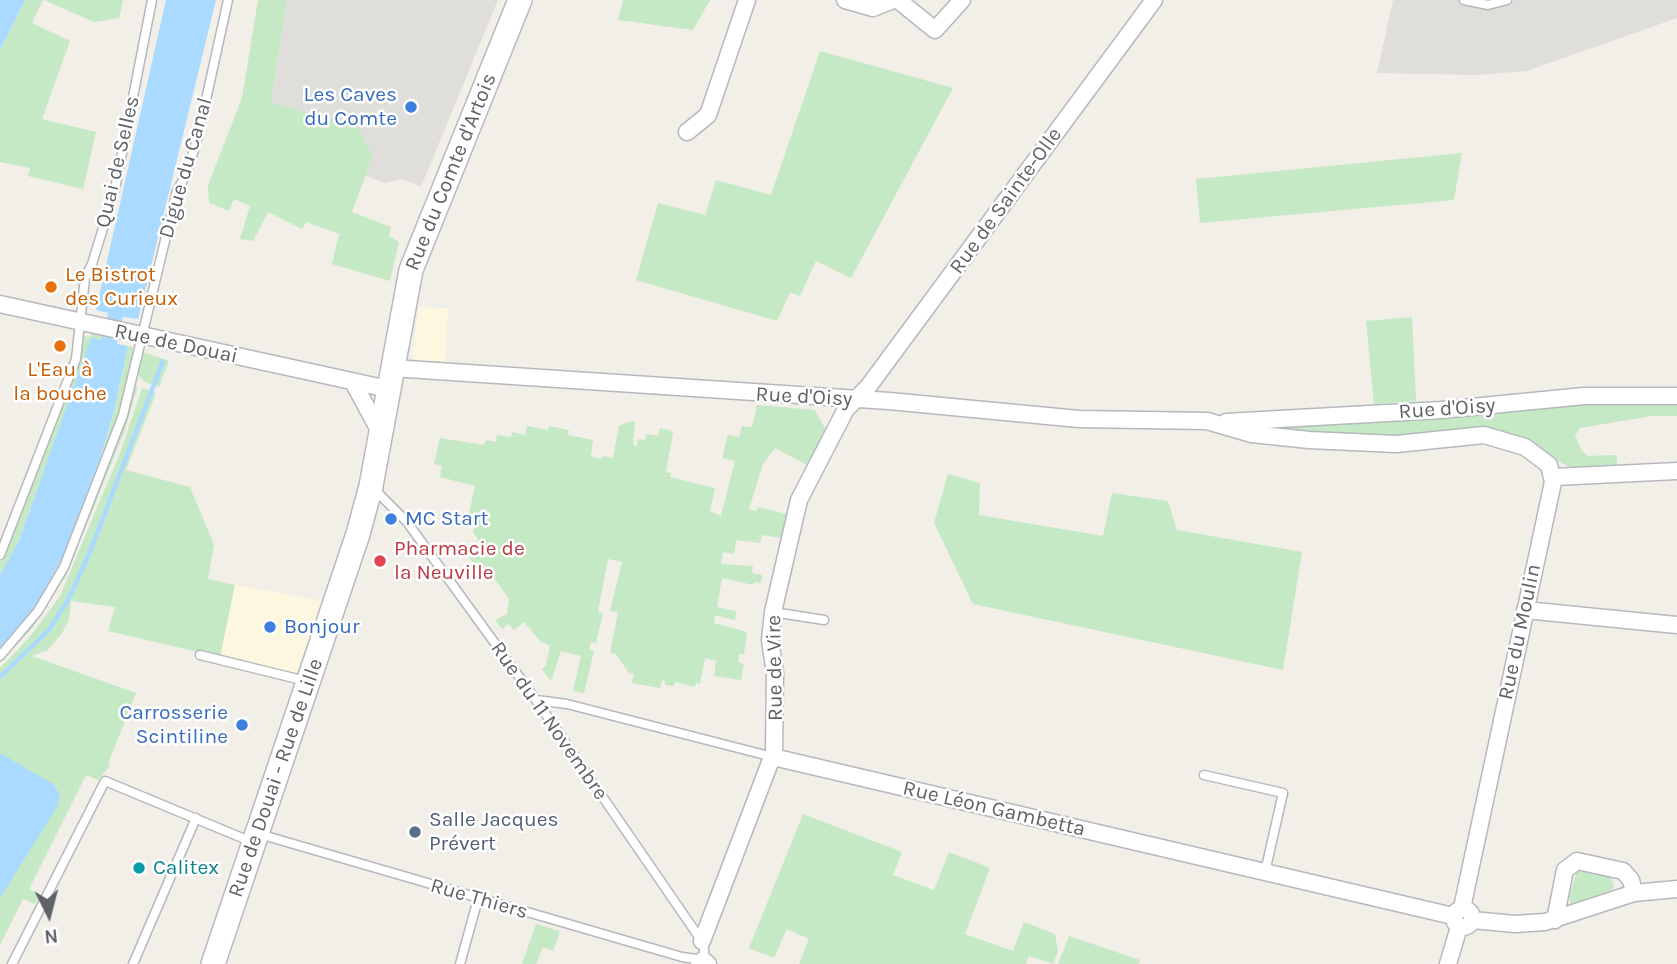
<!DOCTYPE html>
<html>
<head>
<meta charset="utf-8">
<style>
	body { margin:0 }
	#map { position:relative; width:1677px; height:964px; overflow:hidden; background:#f1efe8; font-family:Karla,sans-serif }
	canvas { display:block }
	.north { position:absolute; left:14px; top:880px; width:70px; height:70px; -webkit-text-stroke:5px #fff; paint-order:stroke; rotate:174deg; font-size:19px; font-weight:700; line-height:28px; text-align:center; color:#5f6368 }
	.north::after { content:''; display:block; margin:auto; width:24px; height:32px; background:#5f6368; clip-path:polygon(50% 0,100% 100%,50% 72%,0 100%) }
</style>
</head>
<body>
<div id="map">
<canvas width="1677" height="964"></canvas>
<div class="north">N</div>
</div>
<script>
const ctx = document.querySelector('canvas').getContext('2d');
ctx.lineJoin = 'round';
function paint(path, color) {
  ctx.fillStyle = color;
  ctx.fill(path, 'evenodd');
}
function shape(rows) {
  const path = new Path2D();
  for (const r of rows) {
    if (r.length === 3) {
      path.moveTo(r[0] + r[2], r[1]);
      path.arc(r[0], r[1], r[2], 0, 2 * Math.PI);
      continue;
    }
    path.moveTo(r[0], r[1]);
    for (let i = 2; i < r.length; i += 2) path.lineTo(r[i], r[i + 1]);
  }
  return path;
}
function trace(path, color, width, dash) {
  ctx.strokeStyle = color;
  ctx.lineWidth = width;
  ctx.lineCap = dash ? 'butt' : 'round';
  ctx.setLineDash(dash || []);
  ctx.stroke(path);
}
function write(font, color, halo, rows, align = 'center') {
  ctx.font = font + ' Karla,sans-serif';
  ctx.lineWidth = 5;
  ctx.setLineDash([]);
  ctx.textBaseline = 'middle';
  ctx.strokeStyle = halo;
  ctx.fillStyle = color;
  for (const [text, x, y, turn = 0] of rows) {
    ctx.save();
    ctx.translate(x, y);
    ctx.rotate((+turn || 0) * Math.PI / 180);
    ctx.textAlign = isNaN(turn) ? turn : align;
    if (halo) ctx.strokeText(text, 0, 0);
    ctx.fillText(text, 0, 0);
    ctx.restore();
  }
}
paint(shape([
	[419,307,448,308,445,362,416,360,412,355],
	[235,585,323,601,296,673,220,657]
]), '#fef7e0');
paint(shape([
	[287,0,498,0,421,187,403,179,385,183,366,176,373,156,358,128,271,102],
	[1393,0,1677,0,1677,18,1527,71,1477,75,1377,73]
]), '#e0deda');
paint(shape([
	[25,0,43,0,32,23,70,41,42,119,96,132,83,189,28,176,30,168,0,162,0,50],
	[44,0,123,0,119,18,94,22],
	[258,0,287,0,271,102,359,128,373,156,352,212,391,227,389,236,399,242,390,281,332,264,339,234,306,222,302,229,268,212,253,241,240,239,250,206,234,199,229,211,209,203,208,185,242,98],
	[623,0,710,0,693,30,618,20],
	[820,51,953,88,851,278,816,261,800,296,790,292,777,321,636,280,658,203,705,215,716,180,771,195],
	[1462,153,1454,200,1200,223,1196,179],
	[1412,317,1416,401,1374,404,1366,321],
	[92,332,103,335,102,341,91,339,19,541,0,575,0,563,74,373,83,336,90,337],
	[128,346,133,347,133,358,120,416,82,517,49,589,35,610,0,652,38,603,63,557,85,500,88,501,114,412],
	[143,352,169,361,159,387,145,382,138,375],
	[136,381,137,389,125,430,66,576,33,627,0,663,0,658,63,575,107,468],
	[142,388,156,393,126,470,190,487,214,545,208,579,235,585,220,657,108,631,115,607,71,601,69,620,62,633,48,650,32,656,136,693,108,764,110,766,98,780,86,775,29,889,39,895,35,904,23,899,0,945,0,668,29,638,60,596,120,453],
	[1591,401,1677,402,1677,416,1652,416,1580,428,1575,436,1582,451,1588,456,1617,455,1617,466,1571,468,1527,444,1280,435,1255,426],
	[757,405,815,410,826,430,807,465,775,448,763,464,749,509,757,511,758,507,786,514,781,538,762,535,760,543,736,540,734,554,723,552,721,564,753,566,752,573,762,575,761,583,754,582,753,585,722,578,717,607,736,611,735,620,715,615,714,623,747,632,744,654,739,654,738,662,744,664,741,680,714,676,716,661,705,658,700,684,696,683,695,687,675,682,674,686,665,685,665,681,662,680,660,688,632,683,634,674,628,672,616,654,610,653,618,612,610,611,622,562,608,559,598,612,603,613,596,643,591,642,589,649,594,651,584,693,573,691,581,656,561,651,551,681,542,669,546,665,550,646,540,641,524,622,514,630,508,624,502,629,495,620,507,614,509,599,487,568,480,573,467,554,481,544,473,532,476,520,468,518,475,486,440,477,442,466,434,464,440,438,484,445,486,440,496,442,497,435,511,437,512,432,525,435,527,426,548,430,549,426,569,430,568,435,593,440,591,456,601,459,602,456,613,458,619,426,631,421,635,422,633,445,637,446,638,439,645,440,646,434,658,436,660,428,669,430,673,433,666,472,671,473,670,477,715,488,710,511,721,516,735,461,722,458,728,435,739,437,742,426,752,427],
	[948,474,980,483,979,515,1103,536,1112,493,1168,501,1177,530,1302,552,1283,670,973,604,934,523],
	[803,814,902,852,893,875,934,890,949,852,990,868,965,934,1013,951,1024,922,1055,934,1058,951,1053,964,1029,956,1026,964,799,964,809,939,787,929,774,958,749,948],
	[1577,871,1610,876,1614,886,1611,890,1571,904,1569,897],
	[536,924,560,931,553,951,543,947,536,964,522,964],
	[1069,936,1140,960,1138,964,1058,964]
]), '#c5e8c5');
paint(shape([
	[0,0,25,0,0,50],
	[166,0,216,0,138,319,123,317,117,344,128,346,114,411,100,459,63,557,32,612,0,648,0,575,19,541,91,338,102,340,108,313,96,310],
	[0,753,53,784,60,795,57,807,0,898]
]), '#aadaff');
trace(shape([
	[0,677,49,630,68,600,90,552,163,361]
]), '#aadaff', 4.5);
const service = shape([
	[1464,0,1488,5,1507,0],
	[0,555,76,359,85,278,92,264,115,189,152,0],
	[773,612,824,620],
	[200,655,306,681],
	[0,656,38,611,64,567,123,415,177,191,187,173,198,136,228,0],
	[536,700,567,704,773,757],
	[1204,775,1283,793,1265,872],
	[259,834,682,957,703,960,704,956,704,945,699,937,536,700,407,522,374,489],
	[12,964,105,781,252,842],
	[133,964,196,818],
	[460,964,478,899]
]);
const minor = shape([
	[845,0,873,8,893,0],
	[898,0,935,30,962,0],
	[687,132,708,115,747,0],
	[0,304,388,389],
	[392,368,889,401,1079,419,1207,421,1252,434,1309,440,1396,444,1484,435,1525,447,1549,465,1553,482,1462,908],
	[353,382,380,432],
	[1226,422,1441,410,1584,396,1677,396],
	[1554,477,1677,471],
	[1525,610,1677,625],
	[773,757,1453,916],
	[1463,918,9],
	[1472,920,1515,924,1545,922,1634,893,1677,889],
	[1555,920,1565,870,1577,861,1623,871,1631,880,1634,893],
	[702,941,774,752,775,673,770,640,773,612,799,500,846,409,868,387,1154,0],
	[699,964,703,960,708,964],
	[1448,964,1459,927]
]);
const secondary = shape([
	[213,964,358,534,371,486,411,270,520,0]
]);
trace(service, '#b5b8bc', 11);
trace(minor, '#b5b8bc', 19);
trace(secondary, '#b6babf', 26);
trace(service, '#fff', 8);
trace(minor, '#fff', 16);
trace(secondary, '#fff', 23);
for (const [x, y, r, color] of [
	[411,107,7,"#3f7fe0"],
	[51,287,7,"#e8710a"],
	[60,346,7,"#e8710a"],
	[391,519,7,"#3f7fe0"],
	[380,561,7,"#e0444e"],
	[270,627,7,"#3f7fe0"],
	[242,725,7,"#3f7fe0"],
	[415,832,7,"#5c6f8a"],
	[139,868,7,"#0f9aa8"]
]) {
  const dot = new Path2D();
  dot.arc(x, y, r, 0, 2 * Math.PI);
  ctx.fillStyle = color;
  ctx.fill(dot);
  trace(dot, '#fff', 2.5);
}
write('21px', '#366cbe', '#fff', [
	["Les Caves",397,95],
	["du Comte",397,119],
	["MC Start",405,519,"left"],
	["Bonjour",284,627,"left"],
	["Carrosserie",228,713],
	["Scintiline",228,737]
], 'right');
write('21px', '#5f6368', '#fff', [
	["Quai de Selles",118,162,-77],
	["Digue du Canal",186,168,-74],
	["Rue du Comte d'Artois",451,172,-68],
	["Rue de Sainte-Olle",1006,201,-54],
	["Rue de Douai",176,344,12],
	["Rue d'Oisy",804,397,3],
	["Rue d'Oisy",1447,409,-4],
	["Rue du Moulin",1520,632,-78],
	["Rue de Vire",775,668,-91],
	["Rue du 11 Novembre",549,721,55],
	["Rue de Douai - Rue de Lille",276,778,-71],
	["Rue Léon Gambetta",994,809,13],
	["Rue Thiers",479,899,16]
]);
write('21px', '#c56008', '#fff', [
	["Le Bistrot",65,275],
	["des Curieux",65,299],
	["L'Eau à",60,370,"center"],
	["la bouche",60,394,"center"]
], 'left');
write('21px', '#be3a42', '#fff', [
	["Pharmacie de",394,549],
	["la Neuville",394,573]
], 'left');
write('21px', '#4e5e75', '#fff', [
	["Salle Jacques",429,820],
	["Prévert",429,844]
], 'left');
write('21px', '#0d838f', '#fff', [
	["Calitex",153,868]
], 'left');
</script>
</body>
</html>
